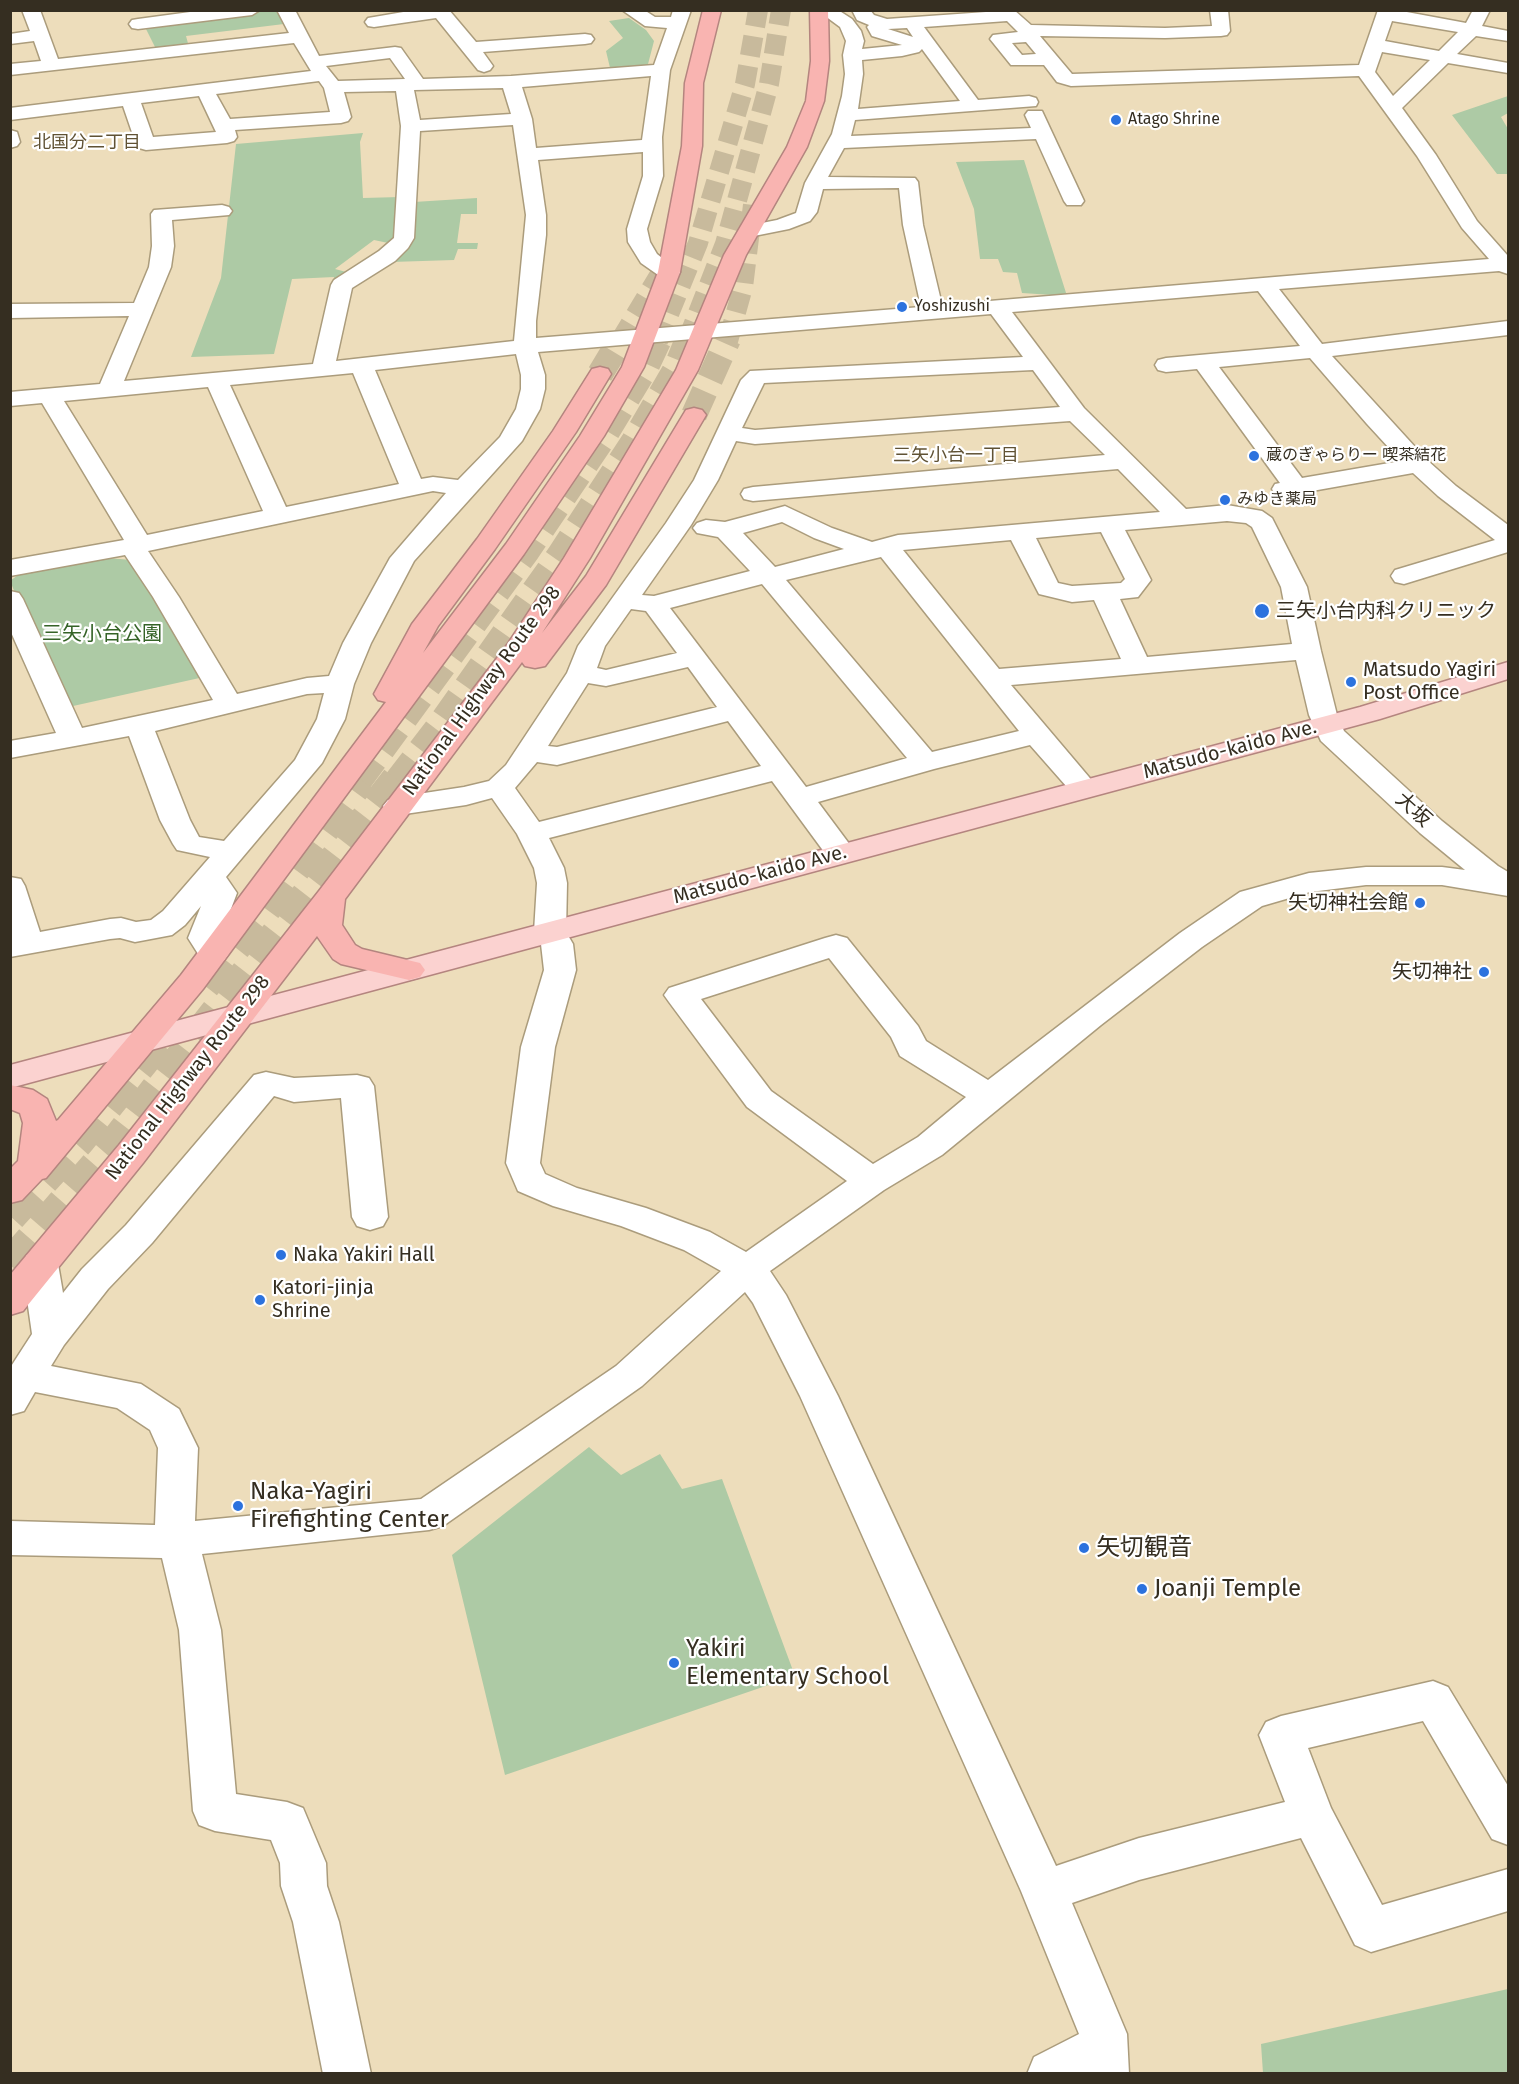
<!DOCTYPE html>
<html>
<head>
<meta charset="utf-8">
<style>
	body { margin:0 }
	#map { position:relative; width:1519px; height:2084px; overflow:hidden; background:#edddbb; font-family:"Fira Sans",sans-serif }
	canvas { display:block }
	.frame { position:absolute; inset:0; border:12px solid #352e21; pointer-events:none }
</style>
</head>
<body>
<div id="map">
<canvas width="1519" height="2084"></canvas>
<div class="frame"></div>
</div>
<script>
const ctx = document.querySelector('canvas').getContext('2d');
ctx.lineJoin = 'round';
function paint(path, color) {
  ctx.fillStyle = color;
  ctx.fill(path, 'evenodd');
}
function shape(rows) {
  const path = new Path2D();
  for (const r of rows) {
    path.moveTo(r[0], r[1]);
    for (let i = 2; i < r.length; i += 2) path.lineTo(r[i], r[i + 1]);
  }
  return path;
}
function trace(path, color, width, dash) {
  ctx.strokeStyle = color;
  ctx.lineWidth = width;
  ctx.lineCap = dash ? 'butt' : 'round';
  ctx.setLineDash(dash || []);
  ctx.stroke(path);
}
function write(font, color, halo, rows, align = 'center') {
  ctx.font = font + ' "Fira Sans","Noto Sans JP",sans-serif';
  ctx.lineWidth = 4.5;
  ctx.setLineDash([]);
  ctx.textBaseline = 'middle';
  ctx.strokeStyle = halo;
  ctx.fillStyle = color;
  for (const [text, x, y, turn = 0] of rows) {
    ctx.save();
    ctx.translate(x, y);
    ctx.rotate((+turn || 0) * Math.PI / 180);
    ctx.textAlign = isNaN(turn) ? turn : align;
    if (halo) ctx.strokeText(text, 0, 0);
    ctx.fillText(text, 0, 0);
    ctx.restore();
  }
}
paint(shape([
	[261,10,281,11,284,24,186,36,189,47,156,49,144,25],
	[629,18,646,30,654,41,647,68,611,72,606,51,623,38,609,21],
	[1508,96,1508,113,1501,117,1508,129,1508,174,1497,174,1452,115],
	[363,133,360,142,363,198,400,197,393,244,374,240,335,269,350,273,333,284,334,277,292,279,274,354,191,357,221,278,236,144],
	[1024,160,1067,296,1022,293,1017,273,1003,272,998,259,980,259,974,209,956,162],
	[477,198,477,214,461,214,457,243,478,243,477,249,458,249,454,260,391,262,414,202],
	[108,558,131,560,204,677,64,708,10,581,18,575],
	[589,1447,621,1475,660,1454,682,1489,722,1479,795,1676,505,1775,452,1555],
	[1508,1989,1508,2073,1263,2073,1261,2044]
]), '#adcaa5');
trace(shape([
	[620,341,675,249],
	[658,341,698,243,745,84,758,10],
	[687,341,725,244,769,84,781,10],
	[728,341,743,287,753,205]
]), '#c8ba9c', 20, [20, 10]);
trace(shape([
	[600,374,621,339],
	[694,415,728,339],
	[359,781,527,551,603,438,646,367,659,339],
	[397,781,439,726,559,556,634,441,676,369,688,339]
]), '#c8ba9c', 26, [26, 13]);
trace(shape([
	[204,985,263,911,360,779],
	[10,1216,79,1140,162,1037],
	[10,1265,110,1150,398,779]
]), '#c8ba9c', 33, [33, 16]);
const minor = shape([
	[22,10,40,10,58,59,289,33,277,10,295,10,319,56,395,47,401,48,423,79,511,76,654,65,667,28,645,26,622,10,644,10,655,17,671,17,673,10,691,10,670,70,662,137,663,176,647,229,650,242,657,254,680,272,677,277,669,278,661,277,641,263,628,242,627,229,643,176,643,152,538,160,546,215,546,235,536,321,536,338,921,307,903,225,899,188,823,189,817,212,810,221,789,229,749,237,742,235,739,231,742,227,777,220,796,213,805,183,832,134,842,96,845,74,843,55,846,41,840,27,817,10,838,10,852,19,861,31,864,41,862,49,902,45,872,36,867,27,869,25,857,20,852,10,870,10,874,15,887,19,1014,10,1031,25,1165,28,1212,26,1210,10,1228,10,1230,31,1227,35,1221,36,1165,38,1040,36,1072,74,1359,65,1378,10,1396,10,1466,23,1473,10,1490,10,1482,26,1508,31,1508,41,1476,36,1457,54,1508,63,1508,73,1448,63,1402,108,1436,155,1477,221,1508,256,1508,274,1499,271,1279,289,1322,344,1508,321,1508,335,1332,356,1427,460,1456,486,1508,525,1508,552,1404,584,1395,582,1391,576,1395,570,1495,540,1438,496,1413,473,1284,496,1275,494,1272,489,1275,484,1280,483,1197,369,1166,372,1158,370,1155,365,1158,360,1166,358,1300,346,1258,291,1012,312,1084,408,1186,509,1227,505,1262,511,1272,518,1307,587,1321,651,1337,715,1344,731,1442,821,1498,866,1508,872,1508,896,1442,885,1366,885,1310,892,1262,906,1202,947,1101,1025,942,1155,884,1190,770,1271,786,1295,838,1396,1056,1866,1139,1838,1285,1802,1259,1735,1266,1722,1281,1716,1433,1681,1448,1687,1508,1786,1508,1845,1492,1839,1423,1721,1308,1748,1331,1808,1382,1905,1508,1869,1508,1911,1371,1952,1355,1945,1301,1838,1139,1880,1072,1903,1127,2034,1129,2074,1027,2074,1034,2057,1079,2034,1021,1891,800,1396,753,1303,745,1292,642,1386,443,1526,429,1530,202,1554,221,1630,236,1794,287,1802,303,1808,326,1863,327,1886,339,1922,371,2074,323,2074,293,1922,281,1886,280,1863,271,1840,215,1831,199,1825,193,1811,179,1630,162,1558,10,1555,10,1521,155,1525,158,1448,150,1430,117,1408,35,1392,24,1411,10,1415,10,1368,32,1334,22,1264,27,1255,40,1251,53,1255,58,1264,63,1293,82,1269,126,1225,254,1075,266,1072,294,1078,357,1075,369,1078,374,1086,388,1217,383,1226,370,1230,357,1226,352,1217,341,1098,294,1102,274,1096,152,1243,108,1289,64,1345,51,1366,141,1384,179,1409,198,1448,195,1521,421,1499,616,1366,721,1271,684,1250,621,1226,553,1206,518,1191,506,1163,521,1047,544,970,541,944,534,932,537,883,534,868,517,834,492,798,466,805,398,815,388,812,383,806,388,800,398,797,464,787,489,781,506,765,567,673,578,646,666,523,694,480,741,380,750,371,1023,357,991,314,538,352,545,375,545,389,540,409,522,441,414,561,371,643,354,684,345,719,322,763,226,877,237,893,220,938,229,953,224,960,213,963,202,960,188,938,201,906,185,925,172,935,135,942,120,938,110,939,10,957,10,877,21,879,25,886,40,932,110,919,121,918,136,922,151,920,163,911,210,857,177,850,173,844,160,820,129,736,10,758,10,741,56,733,10,630,10,591,19,593,23,599,82,728,213,700,153,597,125,555,10,576,10,560,124,540,42,403,10,406,10,392,100,384,129,316,10,318,10,304,134,303,149,267,152,246,151,214,154,210,222,205,229,207,232,211,229,215,172,220,174,246,171,267,124,381,313,364,331,285,334,280,379,251,394,238,401,126,396,91,344,92,351,117,348,121,341,123,235,130,237,137,234,141,227,143,146,150,139,148,136,144,123,106,10,120,10,108,311,71,294,43,10,75,10,64,41,61,34,41,10,44,10,34,30,31,22,10],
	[1007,21,1018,32,993,35,990,39,1011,65,1044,65,1057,82,1071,86,1359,76,1417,156,1462,228,1489,259,942,305,923,225,918,182,915,178,828,177,844,148,1036,139,1064,201,1067,205,1081,205,1084,201,1042,111,1028,111,1025,115,1031,128,851,136,855,120,1036,106,1038,102,1036,98,1029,96,978,100,924,27,1007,21],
	[1392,21,1458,32,1439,51,1385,41,1392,21],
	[907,28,913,37,888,29,907,28],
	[1026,42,1036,54,1022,55,1012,43,1026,42],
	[922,49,960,101,858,109,863,74,862,60,902,56,919,52,922,49],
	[1382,52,1430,60,1393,96,1375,72,1382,52],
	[390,58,405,79,338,81,326,66,390,58],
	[651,76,642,140,536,148,532,119,522,87,651,76],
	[319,81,324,88,330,112,230,119,216,94,319,81],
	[503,88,511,114,420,120,414,90,503,88],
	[199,96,216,132,153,137,141,103,199,96],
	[513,125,526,215,514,341,336,361,352,288,395,261,408,248,414,238,420,131,513,125],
	[516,354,521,375,521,389,516,409,500,437,458,480,433,477,421,479,375,370,516,354],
	[1310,358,1367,424,1401,461,1302,478,1219,367,1310,358],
	[1033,370,1060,407,755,430,742,428,764,383,1033,370],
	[353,373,399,484,286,507,230,385,353,373],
	[208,387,263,511,147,535,64,401,208,387],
	[1070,421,1105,455,753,487,744,489,741,494,744,499,753,501,1118,469,1160,512,898,535,872,542,832,528,785,506,725,522,706,520,697,523,693,528,697,533,718,537,750,571,654,596,642,595,691,525,718,480,736,441,755,444,1070,421],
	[433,491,446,493,390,558,343,643,329,676,307,678,237,694,179,597,148,551,433,491],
	[1227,521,1246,523,1252,527,1281,587,1292,644,1147,657,1120,599,1138,597,1151,580,1125,530,1227,521],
	[782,522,814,538,844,549,775,567,743,533,782,522],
	[1101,532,1125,579,1121,583,1072,586,1058,583,1036,538,1101,532],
	[1011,540,1039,594,1072,602,1094,600,1121,659,999,669,903,550,1011,540],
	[881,557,1019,731,932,752,786,580,881,557],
	[762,584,907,758,806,787,670,608,762,584],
	[631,609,646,611,677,653,606,670,597,668,605,646,631,609],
	[1296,660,1309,715,1321,741,1420,833,1465,870,1442,867,1366,867,1309,873,1240,892,1180,933,988,1080,926,1041,918,1026,847,938,836,935,825,938,669,988,664,995,669,1002,747,1107,847,1181,746,1252,710,1232,646,1208,577,1188,545,1174,540,1163,555,1047,576,970,573,944,566,932,567,883,564,868,549,838,772,781,830,860,841,862,852,860,856,853,818,802,934,769,1030,745,1074,795,1084,798,1094,795,1099,789,1094,783,1011,685,1296,660],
	[688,667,717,707,557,747,548,746,588,683,606,686,688,667],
	[324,693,317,719,295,760,224,841,199,837,190,820,155,731,307,694,324,693],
	[728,721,761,766,539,822,515,788,537,762,557,765,728,721],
	[829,958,891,1037,900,1056,966,1097,918,1137,873,1164,771,1091,701,999,829,958],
	[205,10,260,10,252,15,138,29,132,28,129,24,132,20,138,19,205,10],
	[415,10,449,10,476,42,585,34,591,35,594,39,591,43,585,44,483,52,493,66,490,70,484,72,478,70,436,18,374,27,368,26,365,22,368,18,374,17,415,10],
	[10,130,17,132,20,142,17,146,10,148,10,130]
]);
const major = shape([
	[1508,662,1508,679,1380,719,10,1088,10,1065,1360,707,1508,662]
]);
const highway = shape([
	[703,10,721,10,703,83,702,146,680,272,644,367,604,436,524,554,203,989,46,1178,42,1179,22,1200,10,1203,10,1169,18,1161,23,1123,20,1113,10,1109,10,1085,33,1090,47,1099,56,1121,58,1120,181,975,386,702,378,700,374,694,412,624,477,539,553,431,592,369,600,367,608,369,611,374,576,432,495,549,438,626,423,653,506,544,580,436,622,367,658,272,682,146,685,83,703,10],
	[810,10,828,10,829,61,824,101,807,147,746,255,698,370,590,558,542,633,586,576,686,410,694,408,702,410,706,415,606,585,545,666,535,668,525,666,522,662,345,899,342,925,355,945,362,949,420,963,425,970,420,977,409,980,341,964,333,959,317,936,143,1163,23,1311,10,1315,10,1275,119,1145,319,891,507,645,564,558,676,370,724,255,787,147,806,101,811,61,810,10]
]);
trace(minor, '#ab9c7c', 3);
trace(major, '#b4857f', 3);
trace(highway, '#b4857f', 3);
paint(minor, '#fff');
paint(major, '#fbd2d0');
paint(highway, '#f9b4b1');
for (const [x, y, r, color] of [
	[1116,120,6,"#2c72de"],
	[902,307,6,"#2c72de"],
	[1254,456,6,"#2c72de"],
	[1225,500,6,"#2c72de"],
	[1262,611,8,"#2c72de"],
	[1351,682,6,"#2c72de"],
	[1420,903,6,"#2c72de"],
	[1484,972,6,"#2c72de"],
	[281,1255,6,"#2c72de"],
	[260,1300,6,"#2c72de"],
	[238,1506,6,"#2c72de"],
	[1084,1548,6,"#2c72de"],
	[1142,1589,6,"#2c72de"],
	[674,1663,6,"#2c72de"]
]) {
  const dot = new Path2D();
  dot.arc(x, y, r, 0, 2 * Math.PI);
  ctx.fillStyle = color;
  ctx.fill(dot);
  trace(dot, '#fff', 2);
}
write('16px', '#352e21', '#fff', [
	["Atago Shrine",1128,120],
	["Yoshizushi",914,307],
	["蔵のぎゃらりー 喫茶結花",1266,456],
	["みゆき薬局",1237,500]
], 'left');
write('18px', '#605234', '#fff', [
	["北国分二丁目",87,143],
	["三矢小台一丁目",956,456]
]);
write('20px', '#352e21', '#fff', [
	["三矢小台内科クリニック",1276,611],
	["Matsudo Yagiri",1363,670],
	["Post Office",1363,693],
	["矢切神社会館",1408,903,"right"],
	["矢切神社",1472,972,"right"],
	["Naka Yakiri Hall",293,1255],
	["Katori-jinja",272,1288],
	["Shrine",272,1311]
], 'left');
write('20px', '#356327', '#fff', [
	["三矢小台公園",102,634]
]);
write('20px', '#352e21', '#fff', [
	["National Highway Route 298",482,691,-54],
	["Matsudo-kaido Ave.",1230,750,-15],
	["大坂",1413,810,42],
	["Matsudo-kaido Ave.",760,875,-15],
	["National Highway Route 298",188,1078,-52]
]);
write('24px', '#352e21', '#fff', [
	["Naka-Yagiri",250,1492],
	["Firefighting Center",250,1520],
	["矢切観音",1096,1548],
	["Joanji Temple",1154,1589],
	["Yakiri",686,1649],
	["Elementary School",686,1677]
], 'left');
</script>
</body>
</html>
